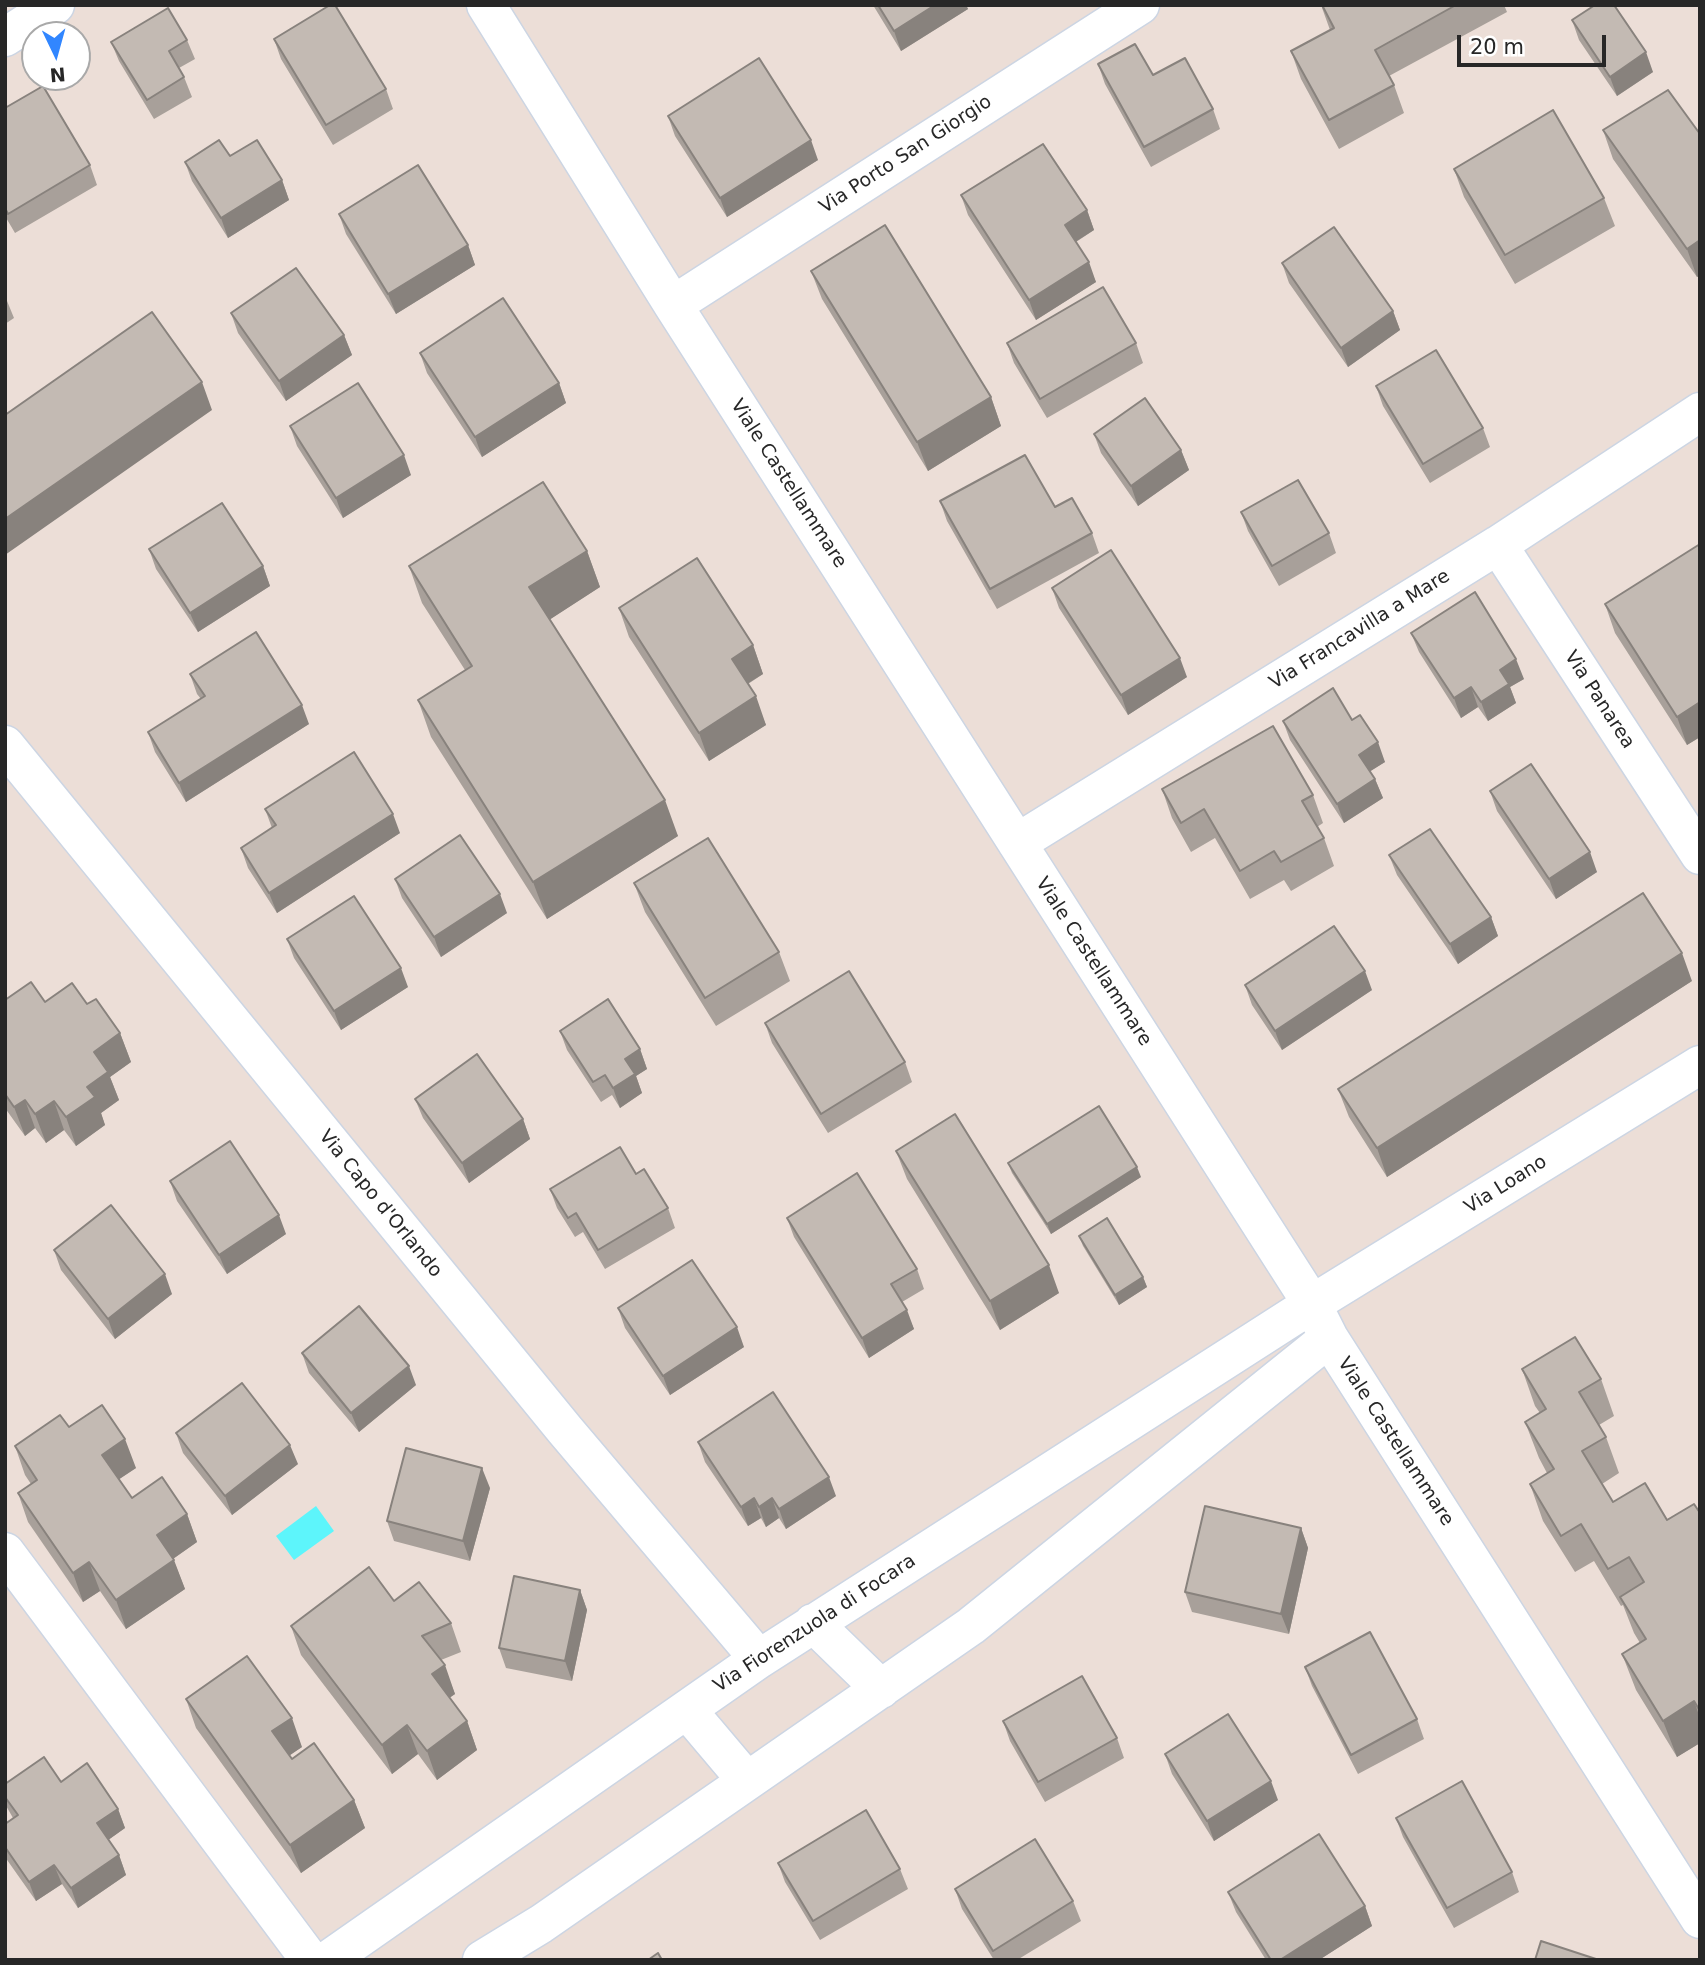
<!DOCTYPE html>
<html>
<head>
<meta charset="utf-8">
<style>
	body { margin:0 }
	#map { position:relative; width:1705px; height:1965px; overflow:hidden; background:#ecded7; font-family:"DejaVu Sans",sans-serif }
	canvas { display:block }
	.frame { position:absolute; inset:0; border:7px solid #272727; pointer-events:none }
	.north { position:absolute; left:21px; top:21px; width:70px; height:70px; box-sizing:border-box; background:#fff; border:2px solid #a9a9a9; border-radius:50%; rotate:175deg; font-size:19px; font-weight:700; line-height:28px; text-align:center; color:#272727 }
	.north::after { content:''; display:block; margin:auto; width:24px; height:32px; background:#3186ff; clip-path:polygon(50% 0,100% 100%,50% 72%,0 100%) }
	.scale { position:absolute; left:1457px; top:35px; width:149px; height:32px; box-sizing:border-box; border:4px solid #272727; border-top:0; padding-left:9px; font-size:21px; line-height:24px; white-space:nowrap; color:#272727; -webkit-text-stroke:5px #fff; paint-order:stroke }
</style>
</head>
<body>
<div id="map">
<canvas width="1705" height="1965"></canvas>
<div class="frame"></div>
<div class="north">N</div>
<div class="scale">20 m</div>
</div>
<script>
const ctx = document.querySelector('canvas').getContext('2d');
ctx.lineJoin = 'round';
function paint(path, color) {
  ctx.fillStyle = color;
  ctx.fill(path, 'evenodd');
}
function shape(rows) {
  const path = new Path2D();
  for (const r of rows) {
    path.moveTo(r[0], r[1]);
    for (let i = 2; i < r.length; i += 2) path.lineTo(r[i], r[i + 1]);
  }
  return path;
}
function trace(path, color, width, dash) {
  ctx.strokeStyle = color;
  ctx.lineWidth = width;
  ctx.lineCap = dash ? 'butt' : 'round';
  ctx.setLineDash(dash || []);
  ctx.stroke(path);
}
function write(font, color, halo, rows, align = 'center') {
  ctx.font = font + ' "DejaVu Sans",sans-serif';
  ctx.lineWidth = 7;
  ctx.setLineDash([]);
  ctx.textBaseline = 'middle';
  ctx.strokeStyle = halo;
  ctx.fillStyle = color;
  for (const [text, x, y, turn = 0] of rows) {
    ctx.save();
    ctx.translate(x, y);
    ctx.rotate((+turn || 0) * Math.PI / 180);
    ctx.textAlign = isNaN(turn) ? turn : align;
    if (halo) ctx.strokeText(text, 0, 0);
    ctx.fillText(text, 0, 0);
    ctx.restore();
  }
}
paint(shape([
	[316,1506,334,1531,294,1560,276,1536]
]), '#5df5fb');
const minor = shape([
	[486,5,673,305,1312,1304,1329,1338,1700,1919],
	[5,37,55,5],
	[673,305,1140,5],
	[1498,545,1700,855],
	[5,745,565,1430,759,1659],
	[1017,843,1498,545,1700,412],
	[5,1552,310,1960],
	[813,1623,881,1689],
	[687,1710,747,1781],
	[328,1960,759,1659,1312,1304,1700,1065],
	[482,1960,541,1924,971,1626,1329,1338]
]);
trace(minor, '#ccd5e3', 41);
trace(minor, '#fff', 38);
paint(shape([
	[873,5,966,5,968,9,901,51],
	[1321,5,1504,5,1507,12,1389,76,1394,85,1404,113,1339,149,1301,79,1291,51,1330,30],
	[1572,20,1653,72,1617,96,1579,40],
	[274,39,386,89,393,109,333,145,281,59],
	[187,40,195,59,179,68,184,77,192,97,154,119,119,61,111,42],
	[1098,64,1153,75,1213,109,1220,129,1151,167,1105,84],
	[5,108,90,165,97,185,15,233,5,216],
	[668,116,818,160,727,217,675,136],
	[1603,130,1700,134,1700,275,1697,277,1613,159],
	[230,156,282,180,289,200,228,238,192,181,185,162],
	[1454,169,1604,198,1615,226,1515,284,1464,197],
	[961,195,1087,210,1094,230,1076,242,1096,282,1036,320,968,215],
	[339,214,468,245,475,265,396,314,346,234],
	[1282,263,1393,311,1400,330,1348,367,1289,283],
	[811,271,991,397,1001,426,928,471,822,299],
	[5,296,14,318,5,324],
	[231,313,344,335,352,355,286,401,238,333],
	[1007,343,1136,343,1143,363,1047,418,1014,363],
	[420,353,559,383,566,403,482,457,427,373],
	[1376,386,1483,428,1490,447,1430,483,1383,406],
	[290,426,411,475,343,518,297,446],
	[1094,434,1181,450,1189,470,1138,506,1101,453],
	[940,501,1055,507,1092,533,1099,553,997,609,947,521],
	[1241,512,1329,533,1336,553,1279,586,1248,531],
	[1700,544,1700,737,1687,745,1615,633,1605,604],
	[149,549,263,566,270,586,198,632,156,569],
	[587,551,600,587,550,619,678,836,547,919,431,737,418,700,465,670,422,603,409,566],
	[1052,588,1187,677,1128,715,1059,608],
	[619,608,753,645,763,674,748,684,766,725,709,761,629,637],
	[1411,633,1524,679,1510,687,1516,703,1488,721,1478,707,1461,718,1419,652],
	[190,674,309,724,186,802,155,752,148,732,201,699,197,694],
	[1352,720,1385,762,1370,771,1375,779,1383,798,1344,823,1290,740,1283,721],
	[1162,789,1313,795,1323,823,1317,827,1324,838,1334,866,1291,891,1284,880,1250,899,1215,838,1191,852,1172,818],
	[1490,791,1597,872,1556,899,1497,811],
	[265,809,400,833,277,913,248,868,241,848,272,828],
	[1389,855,1491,917,1498,936,1458,964,1397,875],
	[395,879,507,913,441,957,402,898],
	[634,883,779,952,790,981,716,1026,645,912],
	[287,939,408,987,341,1030,294,958],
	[1692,981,1387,1177,1349,1117,1338,1089],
	[1245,985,1372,990,1282,1050,1252,1005],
	[5,1000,87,1004,120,1033,131,1062,110,1077,119,1100,101,1113,105,1125,76,1146,64,1130,46,1143,35,1128,25,1136,5,1108],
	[765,1023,905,1062,912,1082,828,1133,772,1043],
	[560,1031,640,1049,647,1069,636,1076,642,1093,620,1108,612,1095,601,1102,567,1050],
	[415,1099,523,1119,530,1139,469,1183,423,1118],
	[896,1151,1059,1293,1000,1330,907,1179],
	[1008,1163,1141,1177,1051,1234,1012,1173],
	[636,1174,668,1208,675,1228,605,1269,583,1232,575,1237,557,1208,550,1189],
	[170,1181,286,1234,227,1274,177,1201],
	[787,1218,917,1269,924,1289,902,1302,914,1329,869,1358,794,1237],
	[1079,1236,1143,1277,1147,1287,1119,1305,1083,1246],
	[54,1250,172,1294,115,1339,61,1270],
	[618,1308,744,1347,670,1395,625,1328],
	[302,1353,416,1385,359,1432,309,1373],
	[1522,1369,1601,1379,1614,1416,1599,1425,1606,1437,1619,1473,1602,1484,1613,1502,1667,1520,1700,1513,1700,1743,1677,1757,1636,1690,1622,1654,1640,1643,1634,1633,1623,1605,1621,1606,1594,1561,1575,1572,1543,1521,1530,1484,1547,1473,1539,1458,1525,1422,1540,1413,1535,1406],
	[69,1427,136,1468,119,1479,132,1498,187,1514,197,1542,173,1559,185,1589,126,1629,100,1591,83,1602,28,1522,18,1493,31,1484,25,1475,15,1446],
	[176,1433,298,1464,232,1515,183,1453],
	[698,1442,836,1496,786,1529,779,1518,766,1527,761,1518,748,1526,705,1462],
	[490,1488,470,1561,394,1541,387,1521],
	[1301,1528,1308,1548,1289,1634,1192,1612,1185,1592],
	[580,1590,587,1610,572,1681,506,1668,499,1648],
	[394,1601,451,1623,461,1652,441,1660,455,1694,449,1698,467,1721,477,1750,437,1780,418,1754,392,1774,301,1655,291,1626],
	[1305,1667,1417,1719,1424,1739,1358,1774,1312,1686],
	[186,1699,302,1747,289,1755,292,1759,354,1800,365,1828,301,1873,196,1728],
	[1003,1721,1117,1738,1124,1758,1045,1802,1010,1741],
	[1165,1754,1278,1800,1214,1841,1172,1774],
	[61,1782,118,1809,125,1828,108,1840,119,1855,126,1875,78,1908,62,1884,36,1901,5,1857,5,1824,13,1818,5,1804,5,1784],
	[1396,1818,1512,1872,1519,1892,1454,1928,1403,1837],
	[778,1863,900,1869,908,1889,820,1940,785,1882],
	[955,1889,1073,1901,1081,1921,1017,1960,994,1960,962,1909],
	[1228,1892,1365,1906,1372,1926,1319,1960,1266,1960,1236,1912]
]), '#a8a09a');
paint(shape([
	[935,5,966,5,968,9,901,51,894,31],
	[1646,52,1653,72,1617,96,1610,77],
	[811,140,818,160,727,217,720,198],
	[282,180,289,200,228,238,221,218],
	[1087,210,1094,230,1072,244,1065,225],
	[1700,240,1700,275,1697,277,1687,249],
	[468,245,475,265,396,314,388,294],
	[1089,262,1096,282,1036,320,1029,300],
	[1393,311,1400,330,1348,367,1341,348],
	[344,335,352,355,286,401,279,381],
	[202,382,212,410,5,555,5,519],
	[559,383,566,403,482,457,475,437],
	[991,397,1001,426,928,471,917,442],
	[1181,450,1189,470,1138,506,1131,486],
	[404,455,411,475,343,518,336,498],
	[587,551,600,587,543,624,529,587],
	[263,566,270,586,198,632,190,613],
	[753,645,763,674,742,687,732,659],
	[1180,658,1187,677,1128,715,1121,695],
	[1516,659,1524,679,1510,687,1516,703,1488,721,1481,702,1500,670],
	[1471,687,1478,707,1461,718,1454,698],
	[756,696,766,725,709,761,699,733],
	[1700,702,1700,737,1687,745,1677,717],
	[302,705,309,724,186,802,179,783],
	[1378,742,1385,762,1366,774,1359,755],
	[1375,779,1383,798,1344,823,1337,804],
	[665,800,678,836,547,919,533,882],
	[393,814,400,833,277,913,269,893],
	[1590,852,1597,872,1556,899,1549,879],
	[500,894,507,913,441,957,434,937],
	[1491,917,1498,936,1458,964,1450,944],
	[1682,953,1692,981,1387,1177,1377,1148],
	[401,968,408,987,341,1030,334,1011],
	[1365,971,1372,990,1282,1050,1275,1031],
	[120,1033,131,1062,110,1077,119,1100,101,1113,105,1125,76,1146,66,1117,87,1087,94,1052],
	[640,1049,647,1069,636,1076,642,1093,620,1108,613,1088,625,1059],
	[25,1100,35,1128,25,1136,14,1107],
	[54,1101,64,1130,46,1143,35,1114],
	[523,1119,530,1139,469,1183,462,1163],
	[1137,1167,1141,1177,1051,1234,1047,1224],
	[279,1215,286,1234,227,1274,219,1255],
	[1049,1265,1059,1293,1000,1330,990,1301],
	[165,1274,172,1294,115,1339,108,1319],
	[1143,1277,1147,1287,1119,1305,1115,1295],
	[907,1310,914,1329,869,1358,862,1338],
	[737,1327,744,1347,670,1395,663,1376],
	[409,1366,416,1385,359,1432,351,1413],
	[125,1439,136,1468,112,1484,102,1455],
	[290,1445,298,1464,232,1515,225,1496],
	[482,1468,490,1488,470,1561,463,1541],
	[829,1477,836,1496,786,1529,779,1509],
	[754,1498,761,1518,748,1526,741,1507],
	[772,1498,779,1518,766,1527,759,1507],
	[187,1514,197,1542,167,1563,157,1535],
	[1301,1528,1308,1548,1289,1634,1281,1614],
	[174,1560,185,1589,126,1629,116,1600],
	[89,1562,100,1591,83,1602,73,1573],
	[580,1590,587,1610,572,1681,565,1661],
	[445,1665,455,1694,442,1703,432,1674],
	[1694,1701,1700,1718,1700,1743,1677,1757,1663,1721],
	[292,1718,302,1747,283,1760,272,1731],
	[467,1721,477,1750,437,1780,427,1751],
	[407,1725,418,1754,392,1774,382,1745],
	[1271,1781,1278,1800,1214,1841,1207,1821],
	[354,1800,365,1828,301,1873,290,1845],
	[118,1809,125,1828,104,1843,97,1823],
	[119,1855,126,1875,78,1908,71,1888],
	[54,1865,62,1884,36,1901,29,1882],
	[1365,1906,1372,1926,1319,1960,1280,1960]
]), '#88827d');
const building = shape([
	[330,5,335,5,386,89,326,125,274,39,330,5],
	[878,5,935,5,894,31,878,5],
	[1322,5,1456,5,1375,50,1394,85,1329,120,1291,51,1334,28,1322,5],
	[1595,5,1614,5,1646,52,1610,77,1572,20,1595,5],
	[168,8,187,40,169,51,184,77,147,100,111,42,168,8],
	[1135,44,1153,75,1185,58,1213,109,1144,147,1098,64,1135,44],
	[759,58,811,140,720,198,668,116,759,58],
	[43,86,90,165,8,214,5,208,5,108,43,86],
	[1668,90,1700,134,1700,240,1687,249,1603,130,1668,90],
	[1553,110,1604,198,1505,255,1454,169,1553,110],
	[219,140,230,156,257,140,282,180,221,218,185,162,219,140],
	[1043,144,1087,210,1065,225,1089,262,1029,300,961,195,1043,144],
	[418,165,468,245,388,294,339,214,418,165],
	[885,225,991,397,917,442,811,271,885,225],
	[1334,227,1393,311,1341,348,1282,263,1334,227],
	[296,268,344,335,279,381,231,313,296,268],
	[1103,287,1136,343,1040,399,1007,343,1103,287],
	[503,298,559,383,475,437,420,353,503,298],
	[152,312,202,382,5,519,5,415,152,312],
	[1436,350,1483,428,1423,464,1376,386,1436,350],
	[358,383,404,455,336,498,290,426,358,383],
	[1145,398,1181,450,1131,486,1094,434,1145,398],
	[1025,455,1055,507,1072,498,1092,533,990,589,940,501,1025,455],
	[1298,480,1329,533,1272,566,1241,512,1298,480],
	[543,482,587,551,529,587,665,800,533,882,418,700,472,666,409,566,543,482],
	[222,503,263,566,190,613,149,549,222,503],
	[1700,544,1700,702,1677,717,1605,604,1700,544],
	[1111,550,1180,658,1121,695,1052,588,1111,550],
	[697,558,753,645,732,659,756,696,699,733,619,608,697,558],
	[1475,592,1516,659,1500,670,1509,684,1481,702,1471,687,1454,698,1411,633,1475,592],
	[256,632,302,705,179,783,148,732,205,696,190,674,256,632],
	[1333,688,1352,720,1360,715,1378,742,1359,755,1375,779,1337,804,1283,721,1333,688],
	[1273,726,1313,795,1302,801,1324,838,1281,862,1274,851,1240,871,1204,809,1181,823,1162,789,1273,726],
	[354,752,393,814,269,893,241,848,276,825,265,809,354,752],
	[1531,764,1590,852,1549,879,1490,791,1531,764],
	[1430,829,1491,917,1450,944,1389,855,1430,829],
	[460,835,500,894,434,937,395,879,460,835],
	[708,838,779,952,705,998,634,883,708,838],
	[1643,893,1682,953,1377,1148,1338,1089,1643,893],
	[354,896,401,968,334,1011,287,939,354,896],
	[1334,926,1365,971,1275,1031,1245,985,1334,926],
	[849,971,905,1062,821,1114,765,1023,849,971],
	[31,982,45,1002,72,983,87,1004,96,999,120,1033,94,1052,108,1072,87,1087,95,1097,66,1117,54,1101,35,1114,25,1100,14,1107,5,1094,5,1000,31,982],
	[608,999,640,1049,625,1059,635,1074,613,1088,605,1075,593,1082,560,1031,608,999],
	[477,1054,523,1119,462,1163,415,1099,477,1054],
	[1099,1106,1137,1167,1047,1224,1008,1163,1099,1106],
	[955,1114,1049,1265,990,1301,896,1151,955,1114],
	[230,1141,279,1215,219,1255,170,1181,230,1141],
	[620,1147,636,1174,644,1169,668,1208,598,1250,576,1213,568,1218,550,1189,620,1147],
	[857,1173,917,1269,891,1284,907,1310,862,1338,787,1218,857,1173],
	[111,1205,165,1274,108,1319,54,1250,111,1205],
	[1107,1218,1143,1277,1115,1295,1079,1236,1107,1218],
	[692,1260,737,1327,663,1376,618,1308,692,1260],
	[359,1306,409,1366,351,1413,302,1353,359,1306],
	[1575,1337,1601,1379,1579,1392,1606,1437,1582,1451,1613,1502,1645,1483,1667,1520,1694,1504,1700,1513,1700,1711,1694,1701,1663,1721,1622,1654,1646,1639,1620,1597,1644,1582,1629,1557,1608,1569,1581,1524,1561,1536,1530,1484,1554,1469,1525,1422,1546,1409,1522,1369,1575,1337],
	[242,1383,290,1445,225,1496,176,1433,242,1383],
	[773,1392,829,1477,779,1509,772,1498,759,1507,754,1498,741,1507,698,1442,773,1392],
	[102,1405,125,1439,102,1455,132,1498,162,1477,187,1514,157,1535,174,1560,116,1600,89,1562,73,1573,18,1493,37,1480,15,1446,60,1415,69,1427,102,1405],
	[406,1448,482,1468,463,1541,387,1521,406,1448],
	[1205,1506,1301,1528,1281,1614,1185,1592,1205,1506],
	[369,1567,394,1601,419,1582,451,1623,422,1636,445,1665,432,1674,467,1721,427,1751,407,1725,382,1745,291,1626,369,1567],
	[514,1576,580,1590,565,1661,499,1648,514,1576],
	[1370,1632,1417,1719,1351,1755,1305,1667,1370,1632],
	[247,1656,292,1718,272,1731,292,1759,314,1743,354,1800,290,1845,186,1699,247,1656],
	[1082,1676,1117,1738,1038,1782,1003,1721,1082,1676],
	[1228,1714,1271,1781,1207,1821,1165,1754,1228,1714],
	[44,1757,61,1782,87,1763,118,1809,97,1823,119,1855,71,1888,54,1865,29,1882,5,1847,5,1824,18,1815,5,1797,5,1784,44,1757],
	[1462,1781,1512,1872,1447,1908,1396,1818,1462,1781],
	[866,1810,900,1869,813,1921,778,1863,866,1810],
	[1319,1834,1365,1906,1280,1960,1271,1960,1228,1892,1319,1834],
	[1035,1839,1073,1901,993,1951,955,1889,1035,1839],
	[1541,1941,1599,1960,1535,1960,1541,1941],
	[658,1953,662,1960,648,1960,658,1953]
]);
paint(building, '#c3bab3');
trace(building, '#88827d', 2);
write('19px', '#272727', '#fff', [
	["Via Porto San Giorgio",906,155,-33],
	["Viale Castellammare",788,484,57],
	["Via Francavilla a Mare",1360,630,-32],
	["Via Panarea",1599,700,57],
	["Viale Castellammare",1093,962,57],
	["Via Loano",1506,1185,-32],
	["Via Capo d'Orlando",380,1204,51],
	["Viale Castellammare",1395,1442,57],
	["Via Fiorenzuola di Focara",815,1624,-33]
]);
</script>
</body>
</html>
